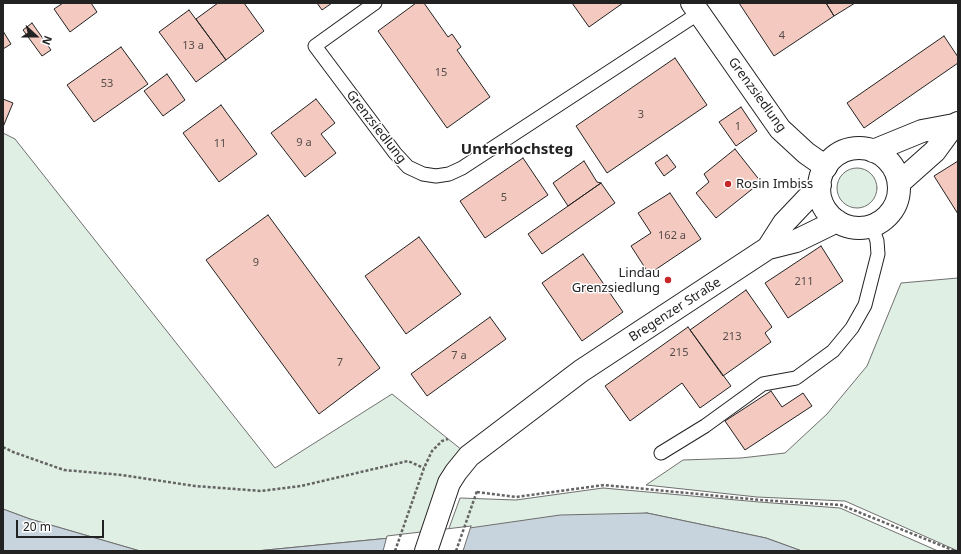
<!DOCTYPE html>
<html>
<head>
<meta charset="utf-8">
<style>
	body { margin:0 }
	#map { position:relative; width:961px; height:554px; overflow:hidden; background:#fff; font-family:"Noto Sans",sans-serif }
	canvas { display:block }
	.frame { position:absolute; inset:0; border:4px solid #222; pointer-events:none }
	.north { position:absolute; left:16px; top:16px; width:40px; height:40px; -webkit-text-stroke:3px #fff; paint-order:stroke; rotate:111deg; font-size:11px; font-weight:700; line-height:16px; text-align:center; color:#222 }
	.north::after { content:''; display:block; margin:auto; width:14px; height:18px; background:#222; clip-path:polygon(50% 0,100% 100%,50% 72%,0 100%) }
	.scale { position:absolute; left:16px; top:520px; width:88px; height:18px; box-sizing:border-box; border:2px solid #222; border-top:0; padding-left:5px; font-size:12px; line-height:14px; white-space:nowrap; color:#222; -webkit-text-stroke:3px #fff; paint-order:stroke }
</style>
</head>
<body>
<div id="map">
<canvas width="961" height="554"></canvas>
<div class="frame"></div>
<div class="north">N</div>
<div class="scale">20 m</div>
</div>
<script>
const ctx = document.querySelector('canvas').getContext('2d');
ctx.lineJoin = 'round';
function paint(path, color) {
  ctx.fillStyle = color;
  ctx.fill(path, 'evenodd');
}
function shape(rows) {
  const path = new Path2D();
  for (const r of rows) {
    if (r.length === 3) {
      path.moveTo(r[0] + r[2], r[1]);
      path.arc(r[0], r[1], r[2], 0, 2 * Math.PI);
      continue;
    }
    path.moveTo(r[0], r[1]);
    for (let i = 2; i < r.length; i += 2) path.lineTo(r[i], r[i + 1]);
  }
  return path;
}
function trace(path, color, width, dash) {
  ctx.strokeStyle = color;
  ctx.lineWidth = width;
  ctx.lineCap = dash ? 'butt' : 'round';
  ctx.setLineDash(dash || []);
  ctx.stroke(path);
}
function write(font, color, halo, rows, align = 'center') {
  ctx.font = font + ' "Noto Sans",sans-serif';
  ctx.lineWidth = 3;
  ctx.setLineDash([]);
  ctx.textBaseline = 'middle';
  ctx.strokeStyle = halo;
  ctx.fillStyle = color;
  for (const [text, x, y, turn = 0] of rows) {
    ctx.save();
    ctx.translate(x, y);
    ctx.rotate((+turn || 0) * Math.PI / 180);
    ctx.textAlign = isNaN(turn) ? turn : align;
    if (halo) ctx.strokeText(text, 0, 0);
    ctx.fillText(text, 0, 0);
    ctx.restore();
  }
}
const green = shape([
	[3,133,15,139,275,468,392,394,462,450,421,535,256,551,140,551,30,519,3,509,3,133],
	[857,188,20],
	[958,278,958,551,845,501,757,497,646,485,683,460,741,458,785,453,827,414,867,366,901,283,958,278],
	[603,488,759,502,840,508,938,551,802,551,766,538,647,513,448,531,460,498,516,500,603,488]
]);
paint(green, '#e0efe3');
trace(green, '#6f6f6f', 1);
const water = shape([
	[3,509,30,519,140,551,3,551,3,509],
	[647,513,766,538,802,551,256,551,421,535,560,515,647,513]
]);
paint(water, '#c7d3dd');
trace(water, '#6f6f6f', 1);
const pier = shape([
	[471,526,463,551,383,551,387,536,471,526]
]);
paint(pier, '#fff');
trace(pier, '#6f6f6f', 1);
const building = shape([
	[63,3,91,3,97,12,70,32,54,9,63,3],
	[218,3,244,3,264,31,226,60,196,19,218,3],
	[317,3,332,3,322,10,317,3],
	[416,3,424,3,448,37,452,34,461,47,457,50,490,97,447,128,378,31,416,3],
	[572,3,623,3,589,27,572,3],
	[739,3,826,3,834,16,774,56,739,3],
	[826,3,855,3,834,16,826,3],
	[189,10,226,60,196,82,159,32,189,10],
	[32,23,51,50,42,56,23,30,32,23],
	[3,31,11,44,3,49,3,31],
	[944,36,958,57,958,63,864,128,847,103,944,36],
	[121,47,148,84,94,122,67,85,121,47],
	[675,58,707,105,607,173,576,126,675,58],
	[167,74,185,100,163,116,144,91,167,74],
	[3,99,13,103,3,127,3,99],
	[316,99,335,123,321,134,336,153,305,177,271,133,316,99],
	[221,105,257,154,219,182,183,133,221,105],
	[741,107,757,131,736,146,719,122,741,107],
	[735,149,761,182,716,218,696,193,709,182,704,174,735,149],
	[667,155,676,167,664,176,655,163,667,155],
	[523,158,548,195,485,238,460,201,523,158],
	[584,161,597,182,601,183,568,206,553,183,584,161],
	[958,161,958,214,934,176,958,161],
	[601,183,615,203,542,254,528,234,601,183],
	[670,193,701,239,649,274,631,246,651,233,638,213,670,193],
	[268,215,380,368,319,414,206,260,268,215],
	[419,237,461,294,406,334,365,276,419,237],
	[821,246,843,281,788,318,765,283,821,246],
	[583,254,623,312,582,341,542,283,583,254],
	[746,290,772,327,765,333,771,342,723,376,690,330,746,290],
	[490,317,506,339,427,396,411,374,490,317],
	[688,327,731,386,700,408,682,383,630,421,605,386,688,327],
	[771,391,782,407,803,393,812,406,745,450,725,421,771,391]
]);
paint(building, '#f3c9c0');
trace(building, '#222', 1);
const lane = shape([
	[375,3,315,46,395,153,408,167,423,174,436,176,449,174,462,168,699,13],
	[661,453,705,426,763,384,796,378,833,351,852,328,865,305,878,254,877,241,872,226]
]);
const street = shape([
	[692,3,780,129,806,153,826,167]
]);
const primary = shape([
	[859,188,40],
	[873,151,922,131,954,125],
	[899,183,935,151,954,125,958,123],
	[768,248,784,223,820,185],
	[426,551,449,483,456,472,469,456,581,371,768,248,796,241,837,221]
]);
trace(lane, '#222', 15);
trace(street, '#222', 24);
trace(primary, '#222', 24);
trace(shape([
	[3,447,13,452,64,470,122,475,195,486,261,491,301,486,408,461,424,468],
	[477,492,516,497,604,485,760,500,841,505,955,551],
	[395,551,424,468,432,451,442,441,448,439],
	[456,551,477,491]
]), '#646464', 2.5, [3, 2]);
trace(lane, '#fff', 13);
trace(street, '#fff', 22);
trace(primary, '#fff', 22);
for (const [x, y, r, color] of [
	[728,184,4,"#c62828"],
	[668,280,4,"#c62828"]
]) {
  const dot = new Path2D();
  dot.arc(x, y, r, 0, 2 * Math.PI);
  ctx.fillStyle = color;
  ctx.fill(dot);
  trace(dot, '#fff', 1.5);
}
write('11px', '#564c4a', null, [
	["4",782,36],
	["13 a",193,46],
	["15",441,73],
	["53",107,84],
	["3",641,115],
	["1",738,127],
	["9 a",304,143],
	["11",220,144],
	["5",504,198],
	["162 a",672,236],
	["9",256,263],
	["211",804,282],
	["213",732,337],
	["215",679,353],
	["7 a",459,356],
	["7",340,363]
]);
write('13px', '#222', '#fff', [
	["Grenzsiedlung",757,95,54],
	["Grenzsiedlung",376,127,52],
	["Bregenzer Straße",675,310,-33]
]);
write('13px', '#222', '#fff', [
	["Rosin Imbiss",736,184],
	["Lindau",660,273,"right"],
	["Grenzsiedlung",660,288,"right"]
], 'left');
write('bold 15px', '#222', '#fff', [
	["Unterhochsteg",517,150]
]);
</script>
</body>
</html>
